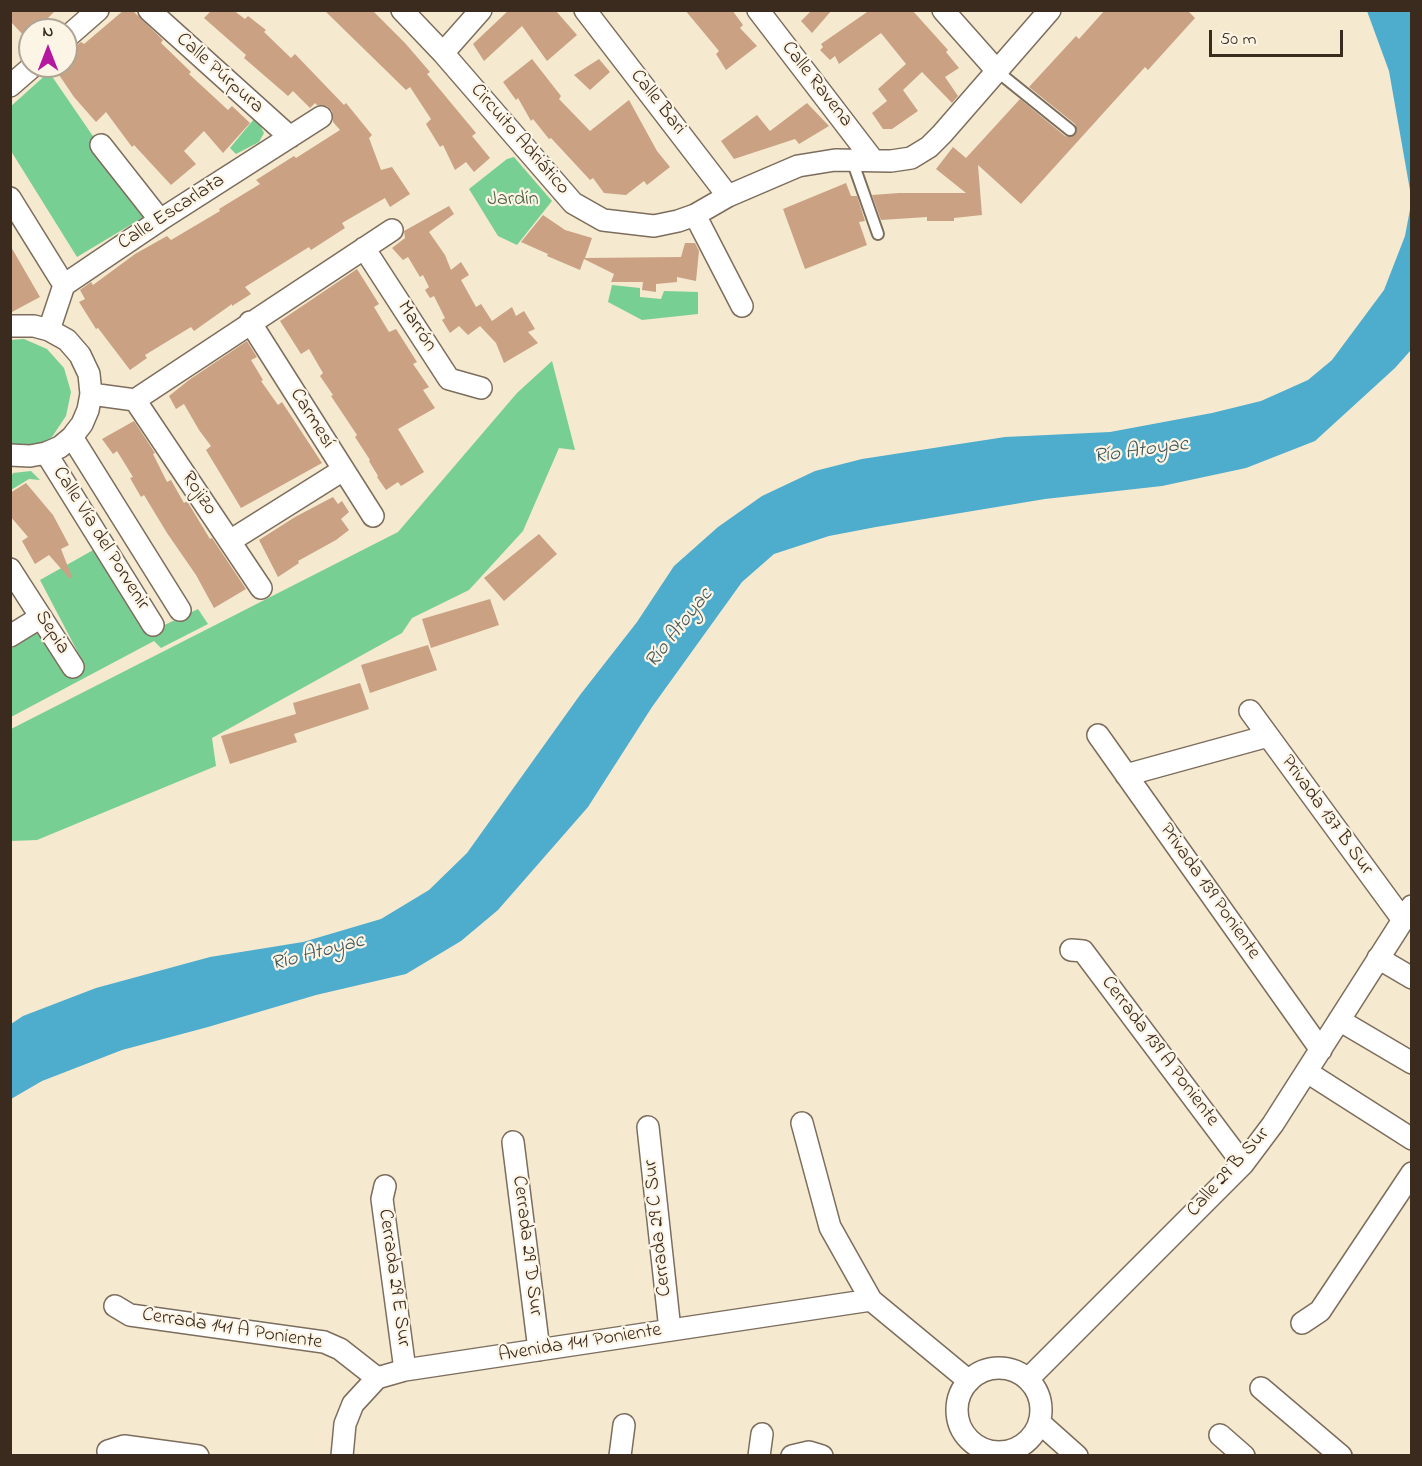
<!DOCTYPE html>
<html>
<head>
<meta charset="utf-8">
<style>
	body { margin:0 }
	#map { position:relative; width:1422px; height:1466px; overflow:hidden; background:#f5e9d0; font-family:"Indie Flower",sans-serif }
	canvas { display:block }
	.frame { position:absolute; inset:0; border:12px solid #3b2a1e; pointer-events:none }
	.north { position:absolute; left:18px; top:18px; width:60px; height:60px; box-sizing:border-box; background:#fcf5e5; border:2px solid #afa495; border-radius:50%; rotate:0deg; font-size:16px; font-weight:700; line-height:24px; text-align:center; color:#3b2a1e }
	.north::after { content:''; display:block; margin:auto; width:21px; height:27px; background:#b5179e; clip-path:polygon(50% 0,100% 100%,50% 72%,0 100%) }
	.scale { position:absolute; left:1209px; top:30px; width:134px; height:27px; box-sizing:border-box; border:3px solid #3b2a1e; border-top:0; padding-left:8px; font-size:18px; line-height:21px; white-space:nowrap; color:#3b2a1e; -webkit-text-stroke:4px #fcf5e5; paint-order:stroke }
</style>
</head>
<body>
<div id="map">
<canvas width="1422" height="1466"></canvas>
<div class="frame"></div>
<div class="north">N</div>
<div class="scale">50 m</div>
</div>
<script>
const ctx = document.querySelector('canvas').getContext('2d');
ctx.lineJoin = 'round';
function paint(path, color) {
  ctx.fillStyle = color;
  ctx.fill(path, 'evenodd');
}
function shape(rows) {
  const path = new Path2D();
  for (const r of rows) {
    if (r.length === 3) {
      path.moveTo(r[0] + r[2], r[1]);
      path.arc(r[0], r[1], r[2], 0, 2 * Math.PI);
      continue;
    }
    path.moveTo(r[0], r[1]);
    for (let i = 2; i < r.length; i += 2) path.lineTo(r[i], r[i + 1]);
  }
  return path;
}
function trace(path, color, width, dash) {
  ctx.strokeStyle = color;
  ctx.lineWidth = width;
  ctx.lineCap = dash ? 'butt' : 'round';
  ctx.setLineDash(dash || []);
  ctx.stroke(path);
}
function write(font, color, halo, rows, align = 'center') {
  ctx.font = font + ' "Indie Flower",sans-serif';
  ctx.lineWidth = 4.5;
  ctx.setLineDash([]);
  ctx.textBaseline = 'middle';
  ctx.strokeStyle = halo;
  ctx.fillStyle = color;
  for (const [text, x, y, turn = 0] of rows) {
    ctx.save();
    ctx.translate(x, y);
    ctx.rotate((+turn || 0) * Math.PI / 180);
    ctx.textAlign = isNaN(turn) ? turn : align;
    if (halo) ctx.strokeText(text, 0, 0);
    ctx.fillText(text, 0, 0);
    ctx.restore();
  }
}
paint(shape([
	[49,72,147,215,77,257,11,151,10,107],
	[254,119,258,121,264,133,259,142,236,154,230,148],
	[514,157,552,201,517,245,498,236,469,189,507,159],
	[612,285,640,288,640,297,661,299,664,291,698,292,698,314,642,320,608,302],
	[24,339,47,349,64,368,71,392,66,416,52,437,30,449,11,450,10,340],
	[552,361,575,450,559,448,523,531,469,590,412,618,402,633,212,738,216,766,37,840,11,841,11,729,398,532,517,393],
	[31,471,40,480,29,479,11,490,11,478,13,473],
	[95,549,152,631,198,609,208,624,161,648,154,641,11,717,11,649,40,631,69,675,85,666,40,580]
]), '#78cf93');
paint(shape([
	[1367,11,1411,11,1411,196,1389,71],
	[1411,204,1411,350,1395,368,1315,441,1246,468,1162,486,1045,499,876,527,829,536,774,554,742,582,652,707,588,807,498,910,461,941,406,974,316,995,208,1027,122,1050,42,1081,11,1099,11,1024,23,1016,96,988,210,957,303,942,381,919,429,890,467,853,580,695,637,622,674,566,718,527,762,496,815,471,862,459,1005,437,1110,432,1212,413,1261,401,1308,380,1332,360,1384,290,1405,236]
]), '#4eaccd');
paint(shape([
	[10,10,56,10,36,30,30,30,30,35,26,38,10,21],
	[124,10,132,10,163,40,161,43,191,72,189,74,228,110,232,106,250,123,223,153,204,131,184,151,196,164,171,185,134,145,132,147,106,112,96,122,74,97,53,66,66,66,66,53,81,42,84,44],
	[212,10,233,10,245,19,248,16,266,30,264,32,291,58,295,54,344,105,346,103,372,135,369,138,381,170,392,167,410,194,390,207,385,198,342,223,345,228,311,250,309,247,245,287,251,294,232,306,232,304,194,331,191,327,145,355,147,358,130,370,98,328,96,329,79,302,85,299,80,290,91,282,93,285,135,254,167,236,171,240,220,211,219,209,260,184,256,180,294,156,296,158,340,130,333,122,332,111,327,106,317,105,315,103,310,108,293,91,288,96,244,58,246,55,204,18],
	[324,10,372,10,405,43,430,72,427,74,476,133,472,136,490,158,474,172,466,162,455,170,443,145,440,147,426,124,431,119,410,87,406,90],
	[509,10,556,11,577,35,547,61,522,26,484,61,473,44],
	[685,10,732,10,743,25,740,28,757,46,726,70,716,54,719,51],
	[812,10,832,10,812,33,801,21],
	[870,10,912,10,948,50,946,52,959,68,945,77,958,96,952,103,922,72,903,90,918,111,892,129,883,129,872,113,887,101,878,89,906,64,881,33,839,64,835,56,830,60,820,50,823,47,821,44],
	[1105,10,1187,10,1195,18,1148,70,1145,67,1021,204,978,165,982,215,954,218,954,221,927,221,927,217,881,220,872,195,899,193,966,193,936,169,953,147,966,158,1020,99,1065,136,1069,137,1075,135,1077,131,1075,124,1029,87,1076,36,1079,39],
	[532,59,561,96,559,99,590,131,629,100,657,151,670,167,647,185,644,181,626,195,604,193,593,178,590,180,551,138,549,139,533,119,531,121,518,98,516,100,503,82],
	[599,59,610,72,590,90,574,75],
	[807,103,829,126,799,144,795,139,734,159,721,141,757,115,770,131],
	[846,183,851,196,857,196,865,221,859,222,867,245,805,269,783,209],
	[449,206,454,214,429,232,445,255,451,270,461,262,469,275,461,280,476,307,481,304,492,321,512,307,516,316,524,311,535,329,528,332,538,343,504,363,496,343,480,326,468,335,459,326,450,333,442,320,445,318,434,296,430,298,425,290,429,287,423,275,420,277,408,257,403,260,392,248,405,238,404,231],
	[543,215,565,230,592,238,585,258,681,257,685,243,695,243,699,251,696,281,677,277,677,282,656,284,656,292,642,290,643,282,611,282,614,274,584,259,580,270,547,256,548,254,521,242],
	[10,245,40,297,10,313],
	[357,269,379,304,374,307,389,332,396,329,417,362,413,364,429,387,423,390,435,408,398,429,424,472,401,486,398,482,386,490,377,477,378,476,369,461,370,460,355,437,357,435,331,396,333,395,320,376,323,373,309,349,301,354,280,321],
	[247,341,257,357,251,360,263,380,261,381,278,405,282,402,322,463,241,508,206,450,211,446,199,430,184,404,176,409,169,396,189,380],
	[134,421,155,453,153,454,167,482,171,480,184,503,187,501,210,539,212,538,246,589,214,608,196,575,167,533,144,495,141,497,130,478,133,477,117,451,113,454,102,439],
	[26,483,53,515,69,545,61,549,72,577,70,579,49,555,35,564,22,541,28,537,10,516,10,493],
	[333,497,338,504,342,501,349,512,341,519,349,530,336,540,298,561,299,563,278,577,259,540,295,517],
	[539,534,557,554,504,601,484,578],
	[490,599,499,625,431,648,422,619],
	[428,645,437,670,370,693,361,665],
	[360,683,369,709,294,734,297,742,230,764,221,736,296,714,293,703]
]), '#caa183');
const lane = shape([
	[998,72,1070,130],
	[852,160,878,234]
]);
const street = shape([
	[149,10,290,137],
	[402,10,443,53,573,203,603,220,654,226,678,221,695,215,728,196,798,166,835,160,891,161,911,158,929,147,942,134,1050,10],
	[585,10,728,196],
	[758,10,873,160],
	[943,10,998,72],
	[66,38,98,10],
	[443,53,481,10],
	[10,86,33,66],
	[101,145,160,220],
	[10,198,64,285],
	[695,215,742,306],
	[364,248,449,379,481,388],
	[250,322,373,516],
	[10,326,34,326,49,330,67,340,80,355,89,374,91,394,88,410,82,424,72,437,60,447,46,453,30,456,10,455],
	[49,330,64,285,160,220,321,117],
	[91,394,135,400,392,230],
	[135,400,261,588],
	[72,437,180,610],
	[46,453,153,625],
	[230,541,343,470],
	[10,569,73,667],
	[10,636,41,617],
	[1250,711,1403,920],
	[1098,735,1321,1050],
	[1126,775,1268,736],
	[1071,950,1083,951,1243,1164],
	[1378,958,1412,978],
	[1339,1020,1412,1063],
	[1307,1072,1412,1139],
	[802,1123,830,1227,871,1300,969,1381],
	[648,1127,670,1330],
	[513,1142,539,1350],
	[385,1186,382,1199,405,1370],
	[115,1306,130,1315,324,1342,340,1349,377,1378],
	[1302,1323,1320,1311,1412,1173],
	[999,1410,42],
	[1028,1379,1243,1164,1273,1124,1412,906],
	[1261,1388,1341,1456],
	[1040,1423,1077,1456],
	[1220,1435,1244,1456],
	[108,1451,124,1446,198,1456],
	[342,1456,345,1424,353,1404,377,1378,405,1370,871,1300],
	[620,1456,624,1425],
	[759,1456,762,1434],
	[792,1456,809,1452,822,1456]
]);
trace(lane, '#7c6d5c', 14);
trace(street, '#7c6d5c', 24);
trace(lane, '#fff', 10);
trace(street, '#fff', 21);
write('20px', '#3b2a1e', '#fcf5e5', [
	["Calle Púrpura",219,74,42],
	["Calle Ravena",816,85,52],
	["Calle Bari",657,103,52],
	["Circuito Adriático",519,140,49],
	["Calle Escarlata",172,213,-33],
	["Marrón",416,327,57],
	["Carmesí",311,419,58],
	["Rojizo",198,494,56],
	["Calle Vía del Porvenir",100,539,58],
	["Sepia",51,633,57],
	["Privada 137 B Sur",1326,816,54],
	["Privada 139 Poniente",1209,892,55],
	["Cerrada 139 A Poniente",1159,1052,53],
	["Calle 29 B Sur",1229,1173,-48],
	["Cerrada 29 C Sur",659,1228,-96],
	["Cerrada 29 D Sur",526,1246,83],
	["Cerrada 29 E Sur",393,1278,82],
	["Cerrada 141 A Poniente",232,1330,9],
	["Avenida 141 Poniente",580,1344,-9]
]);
write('20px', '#4d5c41', '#fcf5e5', [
	["Jardín",513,201]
]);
write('italic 21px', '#42585b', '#fcf5e5', [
	["Río Atoyac",1141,452,-8],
	["Río Atoyac",680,629,-52],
	["Río Atoyac",318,954,-15]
]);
</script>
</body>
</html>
